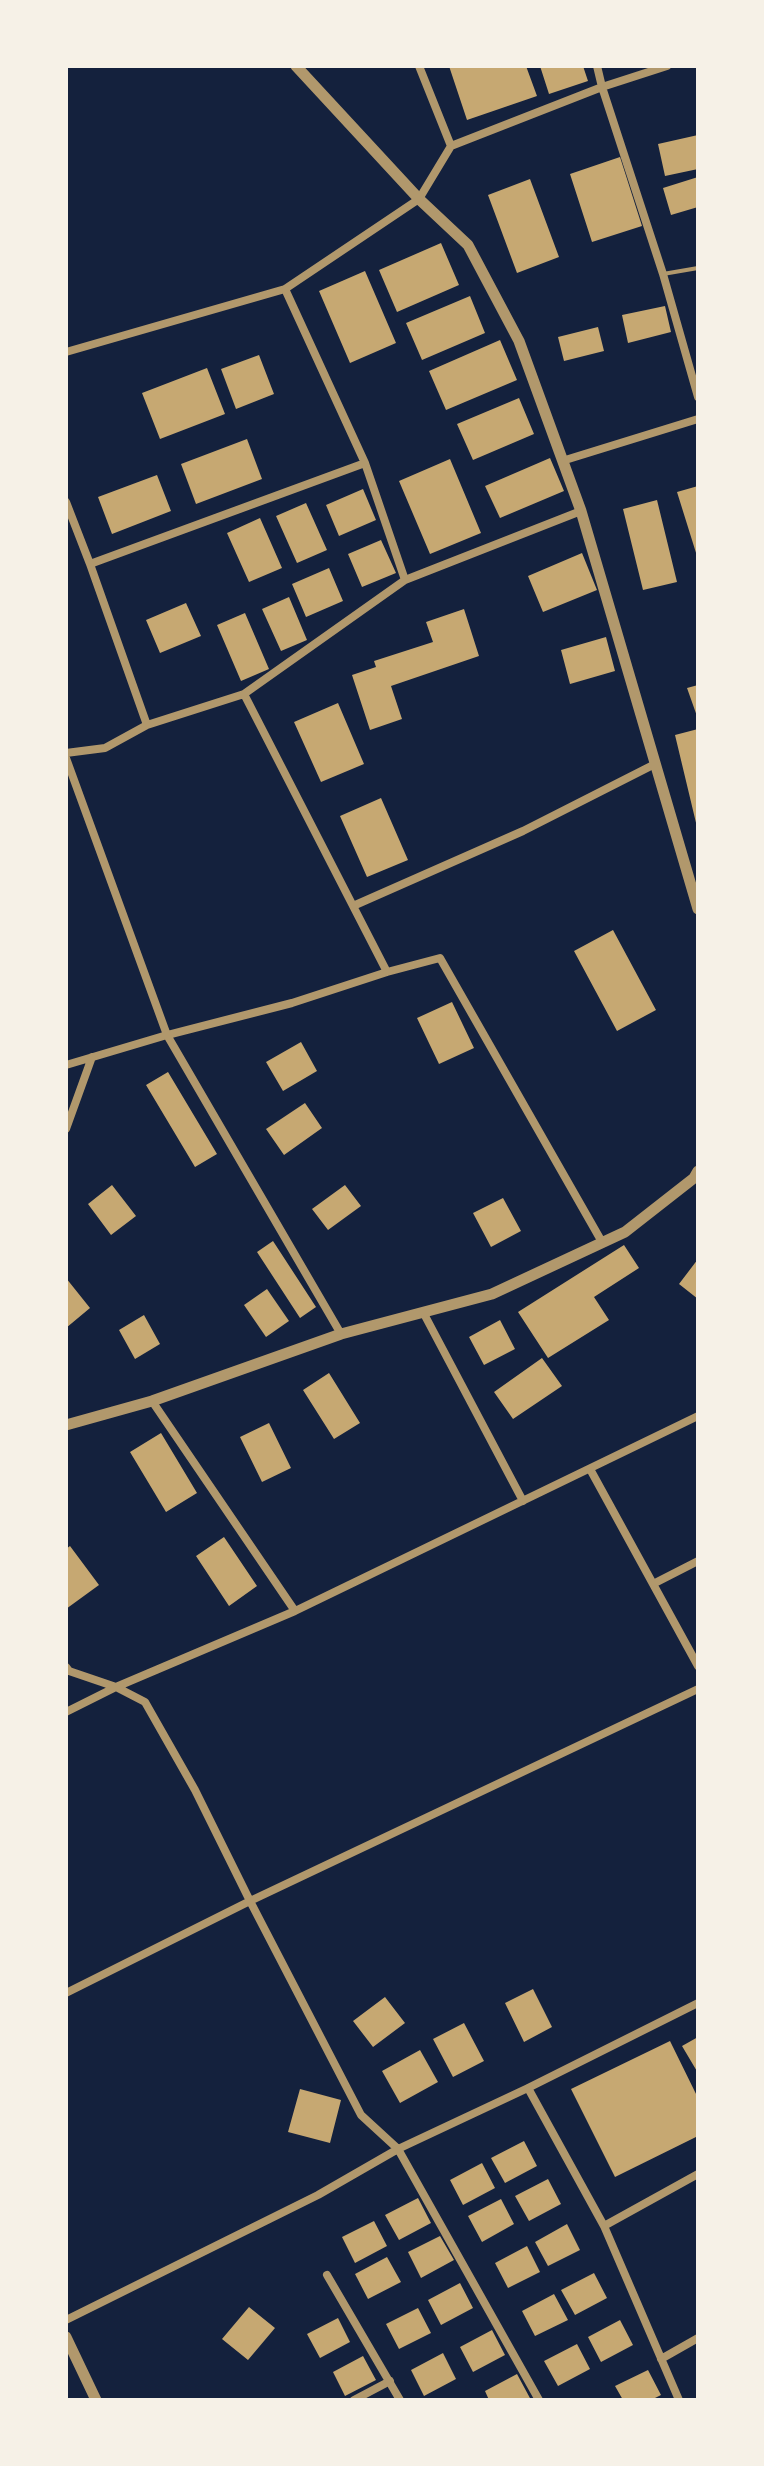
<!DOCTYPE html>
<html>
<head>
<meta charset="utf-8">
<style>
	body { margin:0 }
	#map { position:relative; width:764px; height:2466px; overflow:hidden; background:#14213d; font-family:Lato,sans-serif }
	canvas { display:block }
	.frame { position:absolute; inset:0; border:68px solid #f6f1e7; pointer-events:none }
</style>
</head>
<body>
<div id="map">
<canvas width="764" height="2466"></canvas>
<div class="frame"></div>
</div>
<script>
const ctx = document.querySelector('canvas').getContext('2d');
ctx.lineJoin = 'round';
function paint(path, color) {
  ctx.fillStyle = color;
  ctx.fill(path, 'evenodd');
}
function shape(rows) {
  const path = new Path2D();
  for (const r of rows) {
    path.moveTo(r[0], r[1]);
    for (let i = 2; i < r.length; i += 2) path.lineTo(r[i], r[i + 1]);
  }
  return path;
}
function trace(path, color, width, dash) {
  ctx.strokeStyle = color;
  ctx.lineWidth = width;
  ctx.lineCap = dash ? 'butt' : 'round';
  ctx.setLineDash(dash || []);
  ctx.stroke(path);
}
paint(shape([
	[449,66,526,66,537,96,467,120],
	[540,66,583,66,588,81,549,94],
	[698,135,698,169,665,176,658,144],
	[620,157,642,226,592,242,570,174],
	[698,177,698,207,671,215,663,188],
	[530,179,559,257,517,273,488,195],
	[441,243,459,285,397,312,379,270],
	[365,271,396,343,350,363,319,291],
	[470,296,485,333,422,360,406,323],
	[665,306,671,332,628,343,622,315],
	[598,327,604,351,564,361,558,337],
	[500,340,517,380,446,410,429,371],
	[259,355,274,394,236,409,221,369],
	[207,368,225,414,160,439,142,393],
	[519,398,534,434,473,460,457,424],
	[247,439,262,479,196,504,181,464],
	[550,458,564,491,500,518,485,486],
	[450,459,481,533,430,554,399,481],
	[157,475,171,511,112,534,98,497],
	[698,486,698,556,697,556,677,492],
	[363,489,376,520,339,536,326,505],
	[657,500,677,582,643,590,623,509],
	[306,503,327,550,297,563,276,516],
	[260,518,282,568,249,582,227,533],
	[381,540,396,573,362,587,348,554],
	[582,553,597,590,543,612,528,576],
	[329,568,343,601,306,617,292,584],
	[289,597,307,640,281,651,262,609],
	[186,603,201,636,160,653,146,620],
	[464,609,479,656,391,686,402,719,370,730,352,675,376,667,374,661,433,642,426,622],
	[245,613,269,669,241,681,217,625],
	[606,637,615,671,570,684,561,650],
	[698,685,698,719,687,688],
	[338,703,364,764,321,782,294,722],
	[698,729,698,827,697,827,675,735],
	[381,798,408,860,367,877,340,816],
	[613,930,656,1010,617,1031,574,951],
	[452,1002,474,1048,439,1064,417,1018],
	[301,1042,317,1071,283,1091,266,1062],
	[168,1072,217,1154,195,1167,146,1085],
	[305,1103,322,1128,284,1155,266,1129],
	[112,1185,136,1216,111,1235,88,1204],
	[345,1185,361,1206,328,1230,312,1209],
	[503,1198,521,1231,491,1247,473,1213],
	[273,1241,316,1307,300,1318,257,1252],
	[624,1245,639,1268,594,1297,609,1320,548,1358,518,1312],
	[698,1259,698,1299,679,1284],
	[66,1278,90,1308,66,1328],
	[267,1289,289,1321,266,1337,244,1305],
	[144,1315,160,1344,135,1359,119,1330],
	[500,1320,515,1349,484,1365,469,1337],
	[542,1358,562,1386,513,1419,494,1392],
	[329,1373,360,1423,334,1439,303,1390],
	[269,1423,291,1468,262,1482,240,1437],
	[161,1433,197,1493,166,1512,130,1452],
	[224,1537,257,1586,229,1606,196,1556],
	[70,1546,99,1585,66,1609,66,1549],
	[533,1989,552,2027,524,2042,505,2003],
	[385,1997,405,2023,373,2047,353,2021],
	[464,2023,484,2061,453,2077,433,2039],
	[698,2037,698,2073,682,2046],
	[670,2041,698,2098,698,2136,615,2177,571,2089],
	[420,2050,438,2082,400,2103,382,2071],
	[300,2089,341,2100,330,2143,288,2132],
	[524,2141,537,2166,505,2183,491,2158],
	[482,2163,495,2188,463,2205,450,2180],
	[548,2179,561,2204,529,2221,515,2196],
	[418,2198,431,2223,399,2240,385,2215],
	[501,2199,514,2224,482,2242,468,2216],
	[374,2221,387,2246,355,2263,342,2237],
	[567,2224,580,2250,548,2266,535,2242],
	[440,2236,454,2260,421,2278,408,2252],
	[527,2246,540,2272,508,2288,495,2263],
	[387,2257,401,2282,368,2299,355,2274],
	[594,2273,607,2298,575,2315,561,2290],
	[460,2283,473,2308,441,2325,428,2300],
	[554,2294,568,2320,535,2336,522,2311],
	[249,2307,275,2328,248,2360,222,2339],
	[418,2308,431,2333,399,2349,386,2324],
	[338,2318,350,2342,320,2358,307,2334],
	[620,2320,633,2345,601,2362,588,2337],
	[492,2330,505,2355,473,2372,460,2347],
	[577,2344,590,2369,558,2386,544,2361],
	[443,2353,456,2379,424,2396,411,2370],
	[363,2356,376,2380,345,2396,333,2372],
	[648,2370,661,2395,651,2400,623,2400,615,2386],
	[517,2374,531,2400,489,2400,485,2391]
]), '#c6a872');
trace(shape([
	[663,274,698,268]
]), '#b1986c', 4);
trace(shape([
	[419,66,451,146],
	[597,66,602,87,663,274,698,397],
	[285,289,365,463,405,580],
	[66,352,285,289,419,199,451,146,602,87,667,66],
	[562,461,698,419],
	[66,502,90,564,147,725],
	[90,564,365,463],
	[244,694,387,972],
	[66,753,105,748,147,725,244,694,405,580,581,511],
	[66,758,167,1035,341,1334],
	[353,906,523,831,655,764],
	[66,1065,167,1035,292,1003,387,972,440,958,602,1242],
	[66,1129,92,1057],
	[423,1312,523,1501],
	[152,1401,295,1611],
	[590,1469,698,1666],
	[653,1584,698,1561],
	[66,1667,69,1671,116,1687,145,1702,195,1790,250,1901,361,2115,398,2149,539,2400],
	[66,1712,116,1687,295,1611,698,1416],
	[66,1993,250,1901,698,1689],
	[528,2088,604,2226,679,2400],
	[604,2226,698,2174],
	[327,2275,400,2400],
	[66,2320,318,2195,398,2149,528,2088,698,2003],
	[661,2359,698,2338],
	[354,2400,390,2381]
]), '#b1986c', 8);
trace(shape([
	[296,66,419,199,468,245,519,341,581,511,698,909],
	[66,1425,152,1401,341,1334,492,1294,625,1232,694,1178,698,1171],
	[66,2337,96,2400]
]), '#b1986c', 11);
</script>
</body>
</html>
